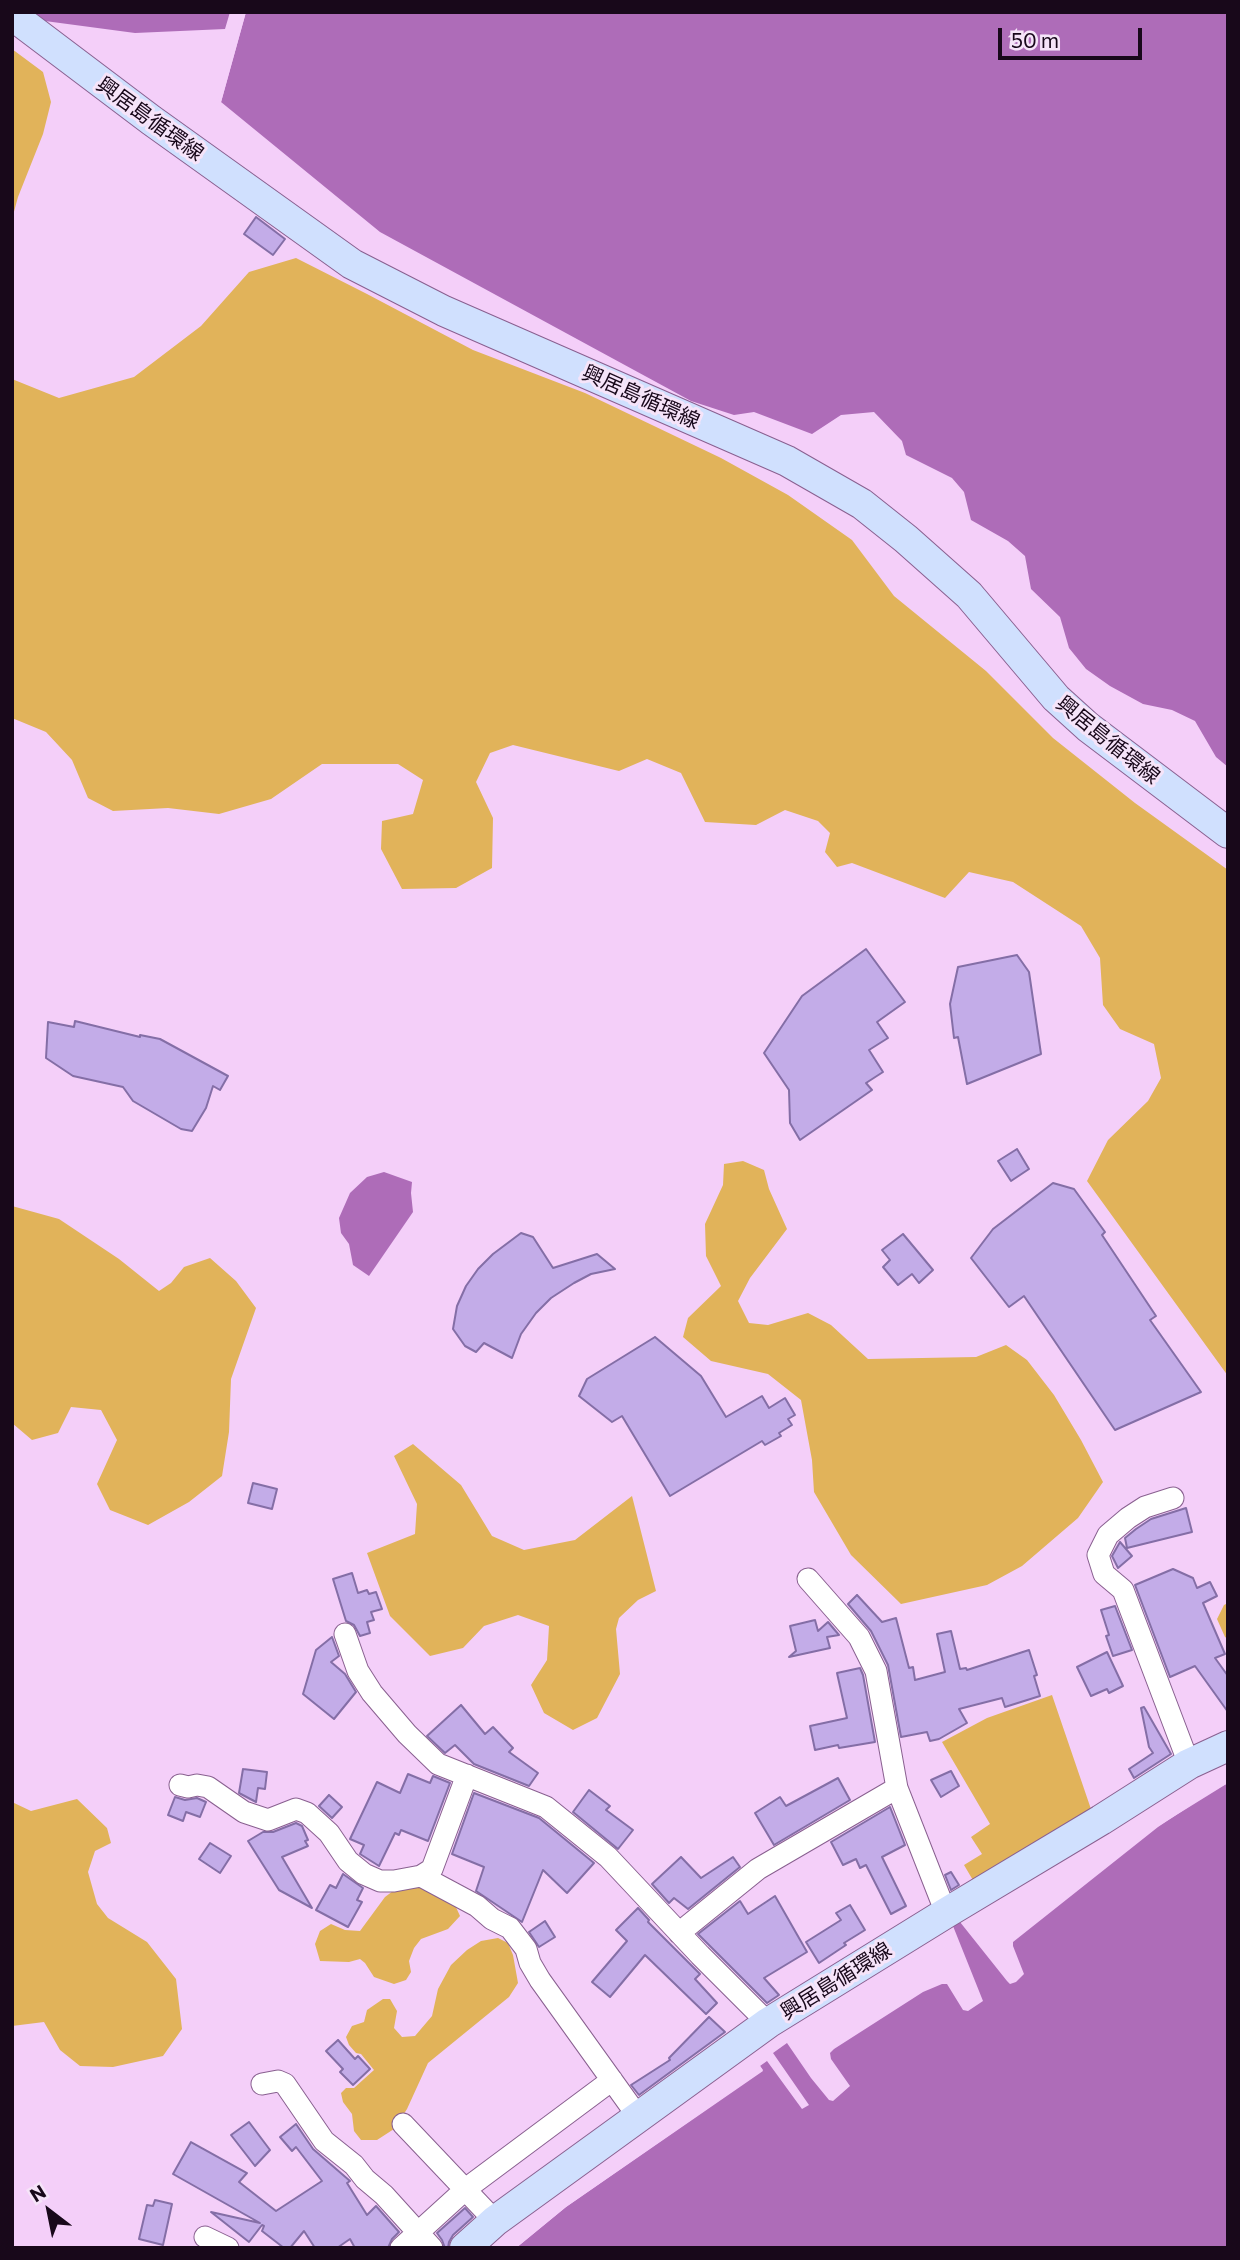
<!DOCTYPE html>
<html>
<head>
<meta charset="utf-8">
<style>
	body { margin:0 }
	#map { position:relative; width:1240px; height:2260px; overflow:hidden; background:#f4cff9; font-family:Commissioner,sans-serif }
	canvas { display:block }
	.frame { position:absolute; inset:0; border:14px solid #18081a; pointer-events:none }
	.north { position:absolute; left:14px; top:2176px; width:70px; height:70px; -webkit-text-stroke:5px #f6e4f9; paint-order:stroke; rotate:328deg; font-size:19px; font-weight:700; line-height:28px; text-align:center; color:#18081a }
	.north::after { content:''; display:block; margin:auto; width:24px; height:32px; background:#18081a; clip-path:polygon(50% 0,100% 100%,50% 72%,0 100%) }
	.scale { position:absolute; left:998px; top:28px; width:144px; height:32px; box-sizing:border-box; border:4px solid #18081a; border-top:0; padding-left:9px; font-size:21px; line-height:24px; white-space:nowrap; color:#18081a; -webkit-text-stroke:5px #f6e4f9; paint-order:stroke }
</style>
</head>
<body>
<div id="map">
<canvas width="1240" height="2260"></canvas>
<div class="frame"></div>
<div class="north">N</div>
<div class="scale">50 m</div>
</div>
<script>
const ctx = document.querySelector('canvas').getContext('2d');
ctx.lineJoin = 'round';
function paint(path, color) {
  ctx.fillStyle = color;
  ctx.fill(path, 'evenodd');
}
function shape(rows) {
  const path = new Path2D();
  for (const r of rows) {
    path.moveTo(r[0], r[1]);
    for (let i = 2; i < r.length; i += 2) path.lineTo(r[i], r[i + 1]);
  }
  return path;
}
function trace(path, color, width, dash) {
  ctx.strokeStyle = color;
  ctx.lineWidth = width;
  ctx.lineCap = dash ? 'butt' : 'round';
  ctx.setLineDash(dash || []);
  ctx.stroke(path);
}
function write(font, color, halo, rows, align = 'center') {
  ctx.font = font + ' Commissioner,"Noto Sans JP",sans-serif';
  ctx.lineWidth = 6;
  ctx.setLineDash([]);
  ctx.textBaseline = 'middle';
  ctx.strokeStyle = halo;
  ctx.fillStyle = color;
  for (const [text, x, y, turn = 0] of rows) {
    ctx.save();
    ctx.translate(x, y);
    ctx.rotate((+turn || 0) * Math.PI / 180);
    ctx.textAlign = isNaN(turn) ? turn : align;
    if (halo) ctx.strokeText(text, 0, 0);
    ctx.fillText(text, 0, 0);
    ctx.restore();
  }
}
paint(shape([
	[12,49,43,72,51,102,43,134,18,197,12,219],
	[296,258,367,294,473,350,585,393,721,458,788,495,852,540,894,596,986,671,1053,738,1135,803,1228,870,1228,1376,1087,1181,1108,1140,1148,1101,1161,1078,1154,1044,1120,1029,1103,1005,1100,958,1081,926,1013,882,969,872,945,898,852,863,837,867,825,852,830,833,818,821,785,810,756,825,705,822,681,773,647,759,619,771,513,745,490,753,476,782,493,818,492,868,456,888,402,889,381,849,382,821,413,814,423,780,398,764,322,764,271,799,219,814,168,808,113,811,88,798,72,760,46,732,12,718,12,379,59,398,134,377,201,326,249,272],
	[743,1161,764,1170,769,1189,787,1229,750,1278,738,1301,749,1323,768,1325,808,1313,831,1325,868,1359,976,1357,1006,1345,1027,1360,1054,1395,1081,1440,1103,1482,1078,1518,1022,1566,987,1585,901,1604,851,1555,814,1492,812,1460,801,1400,768,1374,711,1361,683,1337,688,1318,721,1286,706,1256,705,1224,723,1185,724,1164],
	[12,1206,59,1219,119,1259,159,1291,171,1283,184,1267,210,1258,236,1281,256,1308,231,1379,229,1432,222,1476,189,1502,148,1525,110,1510,97,1484,117,1440,101,1410,71,1407,58,1433,32,1440,12,1423],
	[413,1444,461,1485,492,1536,524,1550,575,1540,632,1496,656,1591,638,1600,619,1618,616,1629,620,1674,597,1718,573,1730,544,1713,531,1685,547,1660,549,1626,518,1615,484,1626,463,1648,430,1656,390,1616,367,1553,415,1534,417,1504,394,1456],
	[1228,1603,1228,1639,1225,1637,1217,1619,1224,1605],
	[1052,1695,1093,1815,977,1887,964,1865,982,1854,971,1837,990,1824,942,1742,987,1718],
	[77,1799,107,1828,111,1843,95,1851,88,1872,97,1904,108,1918,147,1942,176,1979,182,2029,163,2056,113,2067,80,2066,60,2050,44,2022,12,2026,12,1802,31,1811],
	[419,1886,455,1905,460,1916,448,1929,421,1939,414,1948,409,1961,411,1972,406,1980,394,1984,374,1977,365,1963,360,1959,349,1962,320,1961,315,1944,320,1931,331,1924,345,1930,360,1931,385,1897,393,1891],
	[498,1938,508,1943,513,1955,518,1983,509,1997,428,2063,407,2109,394,2129,377,2140,361,2140,354,2131,352,2114,343,2102,341,2093,346,2088,354,2088,374,2070,361,2054,356,2053,349,2045,346,2037,352,2026,364,2022,367,2010,383,1999,390,1999,397,2011,394,2028,402,2037,415,2036,432,2016,438,1989,451,1965,467,1950,481,1941]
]), '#e1b35a');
paint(shape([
	[31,12,230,12,225,29,135,33,45,21],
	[246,12,1228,12,1228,767,1216,757,1195,721,1172,710,1143,704,1110,686,1086,669,1069,648,1060,617,1031,589,1025,556,1008,541,971,520,964,492,952,478,906,455,902,441,874,412,841,415,812,434,754,412,734,415,691,401,380,232,221,102],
	[384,1172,412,1182,411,1193,413,1212,369,1276,353,1265,349,1244,341,1233,339,1218,350,1193,367,1177],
	[1228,1783,1228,2248,516,2248,566,2207,763,2071,760,2066,767,2061,802,2109,809,2105,773,2053,787,2043,811,2078,829,2100,833,2101,850,2086,831,2059,830,2053,834,2049,923,1992,942,1984,947,1984,963,2010,968,2011,983,2001,953,1926,960,1922,1007,1981,1010,1984,1016,1982,1024,1974,1013,1946,1013,1942,1158,1827,1212,1791]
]), '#ae6cb8');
paint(shape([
	[242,12,246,12,220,106,218,102],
	[1228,1779,1228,1783,1136,1840,1156,1824,1210,1788],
	[758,2063,763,2070,566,2207,516,2248,512,2248,564,2204,758,2069]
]), '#f4cff9');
const building = shape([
	[256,217,285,239,273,255,244,234,256,217],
	[866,949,905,1002,877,1022,888,1038,869,1050,883,1072,866,1083,872,1090,800,1140,790,1123,789,1090,764,1053,802,996,866,949],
	[1017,955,1029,972,1041,1054,967,1084,958,1037,954,1038,950,1004,958,967,1017,955],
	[75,1021,140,1037,140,1035,160,1039,228,1076,220,1090,213,1086,206,1108,192,1131,181,1129,133,1101,123,1087,73,1076,46,1058,48,1022,74,1027,75,1021],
	[1017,1149,1029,1169,1011,1181,998,1161,1017,1149],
	[1053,1183,1074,1189,1105,1232,1102,1235,1156,1316,1150,1320,1201,1392,1115,1430,1024,1296,1009,1307,971,1258,993,1229,1053,1183],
	[521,1233,533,1237,553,1268,597,1254,615,1269,591,1274,574,1283,551,1298,536,1313,521,1334,512,1358,484,1343,476,1352,465,1346,453,1329,457,1306,466,1286,478,1269,493,1254,521,1233],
	[903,1234,933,1270,919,1283,912,1274,898,1285,883,1267,890,1260,882,1250,903,1234],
	[655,1337,701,1376,726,1417,762,1396,769,1408,785,1398,795,1415,788,1419,792,1425,779,1433,781,1436,765,1445,762,1441,670,1496,622,1416,612,1422,579,1396,587,1379,655,1337],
	[253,1483,277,1489,272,1509,248,1503,253,1483],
	[1186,1508,1192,1532,1127,1548,1125,1538,1136,1529,1151,1519,1186,1508],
	[1120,1542,1132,1556,1118,1568,1112,1556,1120,1542],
	[1173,1569,1193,1578,1197,1588,1210,1582,1217,1596,1203,1603,1225,1654,1215,1658,1228,1676,1228,1712,1195,1666,1170,1677,1135,1585,1173,1569],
	[352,1573,358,1593,367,1590,369,1594,376,1592,382,1609,371,1612,374,1620,367,1622,370,1633,360,1636,354,1625,346,1621,333,1579,352,1573],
	[857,1595,882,1622,896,1618,909,1668,913,1667,915,1680,945,1672,937,1634,951,1631,960,1669,966,1668,967,1670,1029,1650,1037,1675,1034,1676,1040,1696,1005,1707,1002,1698,959,1709,967,1723,939,1739,930,1741,927,1732,901,1737,888,1665,871,1631,848,1604,857,1595],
	[1115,1606,1132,1650,1113,1656,1106,1636,1109,1635,1101,1610,1115,1606],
	[815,1620,818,1631,828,1622,839,1635,827,1637,830,1648,789,1657,796,1651,790,1626,815,1620],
	[332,1637,339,1656,331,1662,345,1674,356,1692,334,1719,303,1694,316,1650,332,1637],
	[1107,1652,1123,1686,1109,1693,1107,1689,1091,1696,1077,1667,1107,1652],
	[860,1668,863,1675,875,1742,839,1748,838,1745,815,1750,810,1726,847,1718,837,1673,860,1668],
	[461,1705,485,1734,493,1727,513,1748,509,1752,538,1773,529,1786,474,1764,455,1745,445,1753,427,1736,461,1705],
	[1144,1707,1171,1754,1134,1778,1129,1769,1153,1753,1149,1747,1141,1708,1144,1707],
	[243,1769,267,1772,265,1789,258,1788,256,1802,239,1793,243,1769],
	[951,1771,959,1786,941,1797,931,1780,951,1771],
	[408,1774,430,1783,433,1776,450,1783,428,1841,401,1830,399,1835,395,1833,379,1866,360,1854,364,1845,350,1839,377,1782,400,1793,408,1774],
	[838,1778,850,1800,774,1845,755,1813,780,1797,786,1806,838,1778],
	[589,1790,610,1806,606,1810,633,1830,618,1849,573,1812,589,1790],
	[474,1793,539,1818,594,1863,567,1893,543,1870,522,1922,476,1891,484,1867,452,1854,474,1793],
	[329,1795,342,1807,332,1818,319,1806,329,1795],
	[175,1797,185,1800,197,1798,206,1802,200,1817,186,1812,183,1821,168,1815,175,1797],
	[890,1807,905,1845,882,1857,906,1906,891,1914,866,1865,860,1868,856,1859,843,1865,831,1842,890,1807],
	[296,1823,302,1826,308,1840,305,1841,308,1846,282,1857,312,1908,279,1890,248,1841,263,1832,273,1832,296,1823],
	[210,1843,231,1856,220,1873,199,1859,210,1843],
	[681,1857,701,1878,733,1857,740,1867,688,1909,674,1898,669,1903,652,1884,681,1857],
	[951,1872,959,1885,951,1890,945,1875,951,1872],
	[343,1874,363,1888,357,1900,362,1902,348,1927,316,1910,330,1885,336,1888,343,1874],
	[775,1896,807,1952,764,1978,779,1995,767,2003,698,1934,740,1901,748,1914,775,1896],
	[850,1905,865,1930,844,1943,846,1945,819,1963,806,1942,841,1920,836,1913,850,1905],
	[638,1908,649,1920,648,1922,700,1974,695,1979,717,2003,706,2014,645,1955,610,1997,592,1982,627,1941,616,1930,638,1908],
	[545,1921,555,1937,539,1947,529,1932,545,1921],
	[709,2017,725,2032,639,2095,631,2085,670,2060,669,2058,709,2017],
	[338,2040,355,2059,358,2056,370,2069,353,2085,340,2072,343,2069,326,2051,338,2040],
	[249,2122,270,2150,255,2166,231,2135,249,2122],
	[296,2124,313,2149,350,2181,347,2183,367,2215,376,2206,399,2232,392,2239,388,2248,355,2248,350,2239,337,2248,315,2248,304,2231,290,2248,284,2248,262,2231,264,2226,262,2225,249,2242,211,2212,260,2223,173,2174,191,2142,247,2173,239,2182,276,2211,322,2181,296,2147,292,2151,280,2137,296,2124],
	[155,2200,172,2204,163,2245,139,2239,147,2205,153,2206,155,2200],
	[465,2208,473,2217,453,2235,449,2242,448,2248,445,2248,442,2240,437,2233,465,2208]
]);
paint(building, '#c3ace8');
trace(building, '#846ea6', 2);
const street = shape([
	[1173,1498,1145,1507,1128,1518,1108,1535,1098,1555,1104,1574,1123,1590,1189,1764],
	[808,1579,859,1637,876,1671,897,1788,946,1913],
	[345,1634,358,1671,372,1693,407,1734,438,1764,546,1807,608,1857,700,1955,768,2023],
	[180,1785,188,1787,197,1785,208,1787,244,1812,268,1820,296,1809,307,1813,329,1833,348,1861,364,1874,380,1881,394,1881,421,1876,432,1869,467,1775],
	[421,1876,477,1906,492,1919,510,1928,526,1949,530,1963,540,1980,639,2118],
	[679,1933,758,1869,897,1788],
	[262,2084,278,2081,285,2084,324,2141,354,2165,365,2179,384,2195,432,2248],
	[403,2124,495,2221],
	[205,2237,228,2248],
	[401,2248,467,2188,612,2080]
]);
const secondary = shape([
	[12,15,151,120,352,264,444,311,787,461,862,504,906,539,969,595,1056,698,1088,727,1228,833],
	[465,2248,495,2221,768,2023,946,1913,1101,1820,1189,1764,1228,1746]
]);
trace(street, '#896090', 23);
trace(secondary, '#896090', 32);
trace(street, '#fff', 21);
trace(secondary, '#d0e0fe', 30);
write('21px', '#18081a', '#f6e4f9', [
	["興居島循環線",150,119,36],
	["興居島循環線",641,397,24],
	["興居島循環線",1108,740,39],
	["興居島循環線",836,1981,-32]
]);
</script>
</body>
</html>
